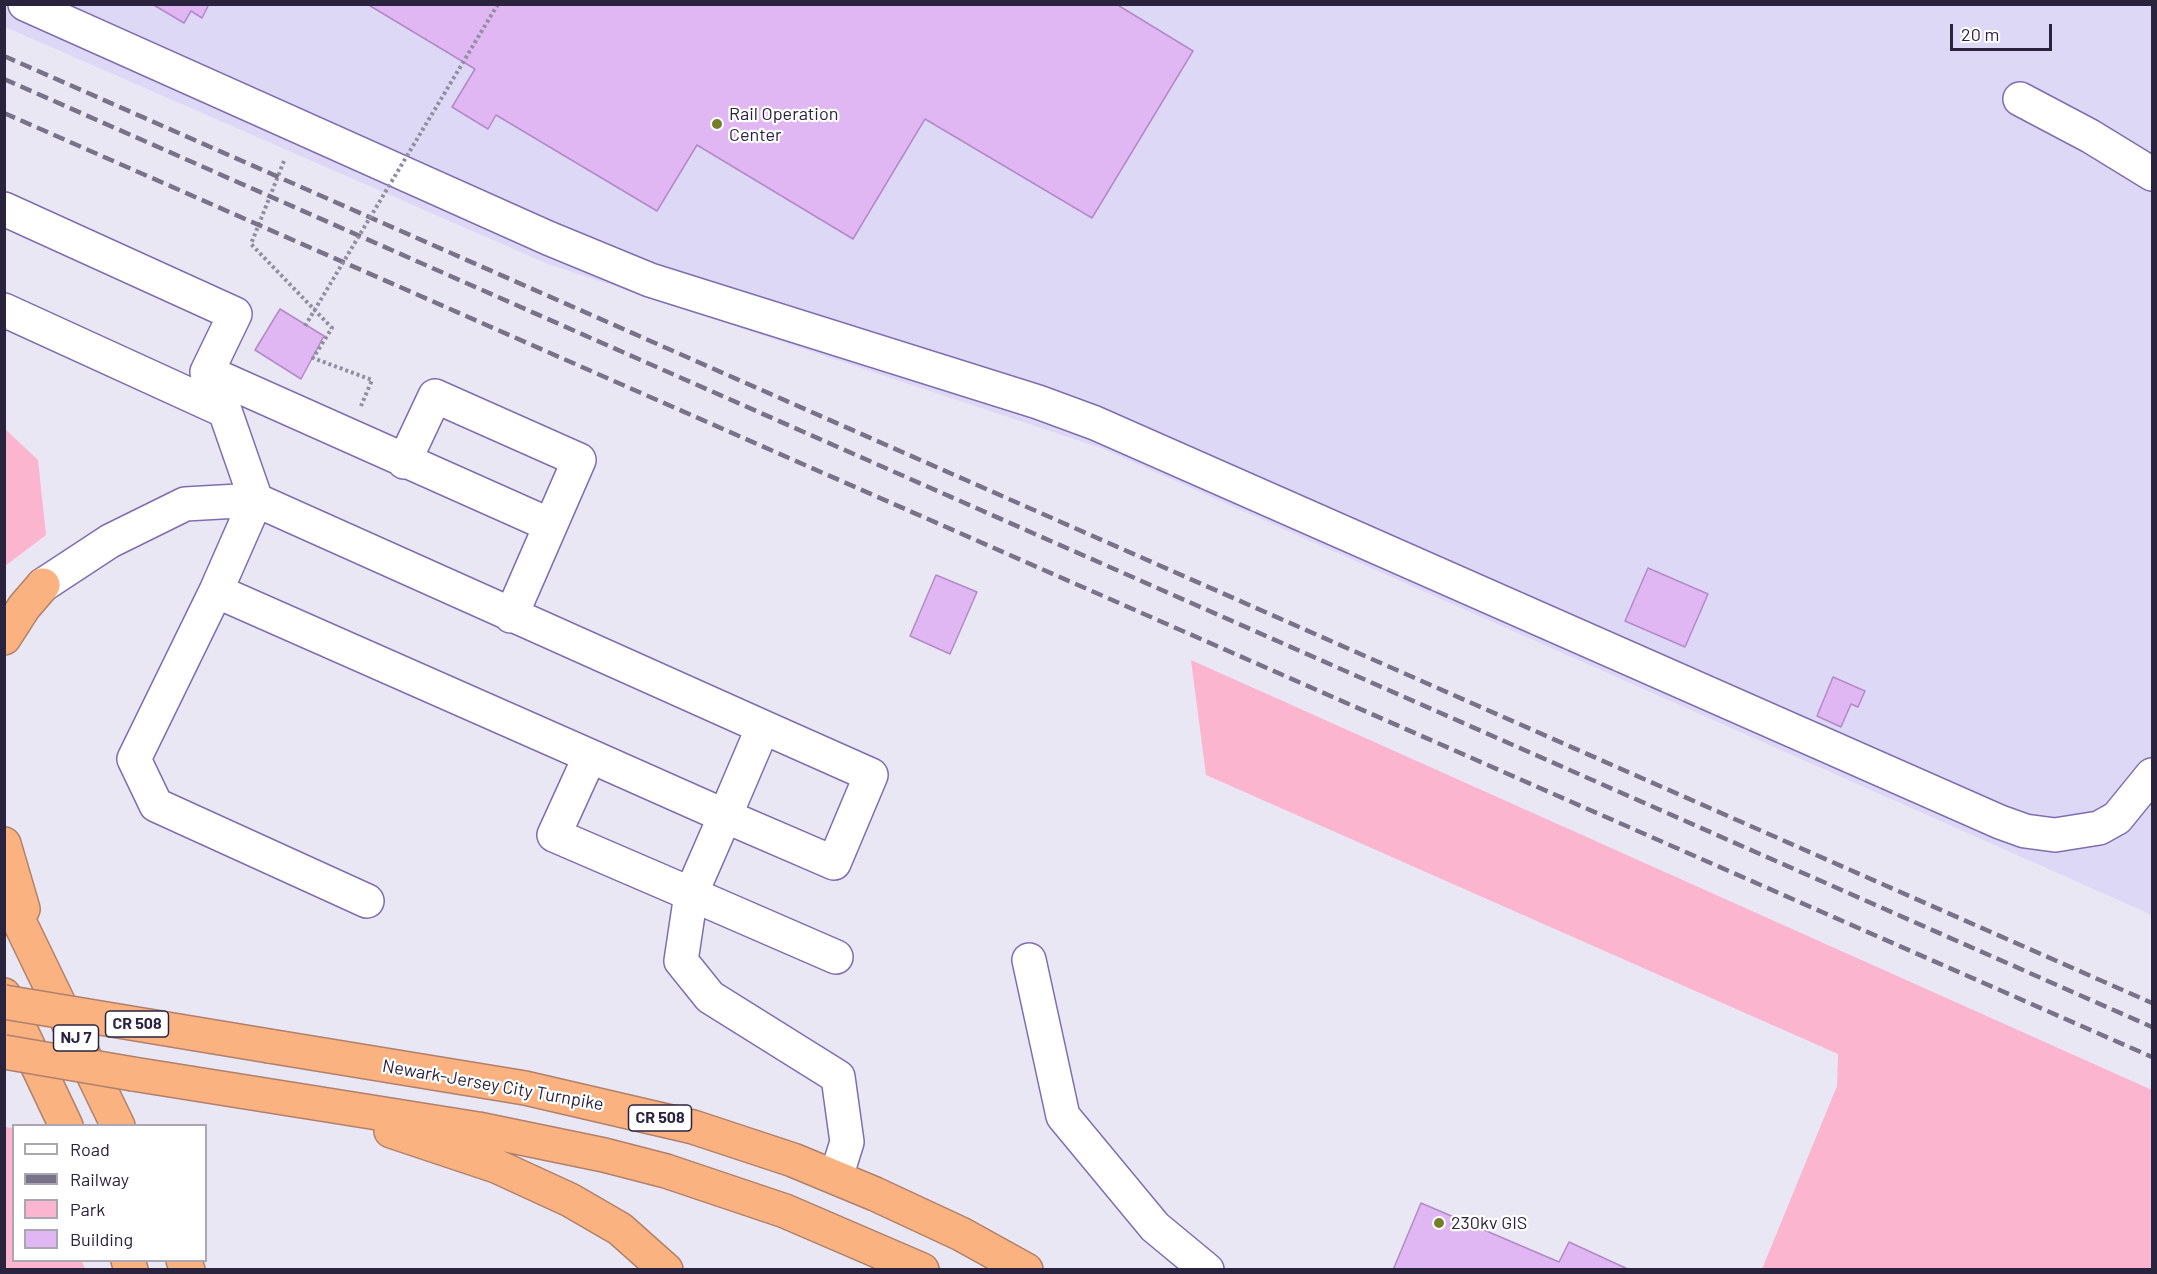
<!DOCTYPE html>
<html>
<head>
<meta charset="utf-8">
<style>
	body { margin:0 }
	#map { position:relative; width:2157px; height:1274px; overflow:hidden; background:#eae7f5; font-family:Barlow,sans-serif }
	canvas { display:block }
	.frame { position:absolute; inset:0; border:6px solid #2a233e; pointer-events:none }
	.legend { position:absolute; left:12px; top:1124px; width:195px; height:138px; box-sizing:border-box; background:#fff; border:2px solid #aaa7b2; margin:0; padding:8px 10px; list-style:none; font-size:18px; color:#2a233e }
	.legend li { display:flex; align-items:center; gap:12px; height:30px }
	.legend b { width:30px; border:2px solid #aaa7b2 }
	.scale { position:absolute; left:1950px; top:24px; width:102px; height:27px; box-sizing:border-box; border:3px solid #2a233e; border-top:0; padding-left:8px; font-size:18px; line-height:21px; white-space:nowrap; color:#2a233e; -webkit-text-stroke:4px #fff; paint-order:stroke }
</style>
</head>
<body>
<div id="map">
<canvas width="2157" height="1274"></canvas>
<div class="frame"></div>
<ul class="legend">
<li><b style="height:8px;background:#fff"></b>Road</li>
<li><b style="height:8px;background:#787389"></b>Railway</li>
<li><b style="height:16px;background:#fbb5cf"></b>Park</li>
<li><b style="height:16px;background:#e0b6f3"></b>Building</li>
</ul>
<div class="scale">20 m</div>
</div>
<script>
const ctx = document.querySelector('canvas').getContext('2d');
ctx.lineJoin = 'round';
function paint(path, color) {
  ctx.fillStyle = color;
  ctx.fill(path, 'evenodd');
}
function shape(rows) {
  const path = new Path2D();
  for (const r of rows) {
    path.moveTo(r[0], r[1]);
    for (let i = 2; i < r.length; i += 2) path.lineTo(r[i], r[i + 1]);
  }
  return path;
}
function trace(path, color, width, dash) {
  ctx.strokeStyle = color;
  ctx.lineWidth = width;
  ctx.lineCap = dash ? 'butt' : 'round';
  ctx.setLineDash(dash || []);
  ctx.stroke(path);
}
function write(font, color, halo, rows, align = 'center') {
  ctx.font = font + ' Barlow,sans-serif';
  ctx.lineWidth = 4.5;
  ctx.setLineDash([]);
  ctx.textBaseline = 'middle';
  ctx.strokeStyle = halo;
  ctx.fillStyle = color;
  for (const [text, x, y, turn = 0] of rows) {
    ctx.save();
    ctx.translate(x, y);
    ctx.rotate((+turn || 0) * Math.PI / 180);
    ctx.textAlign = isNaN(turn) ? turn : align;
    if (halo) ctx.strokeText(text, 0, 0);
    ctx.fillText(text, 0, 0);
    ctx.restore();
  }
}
paint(shape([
	[5,4,2152,5,2152,915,1101,448,548,264,5,27]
]), '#ded8f7');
paint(shape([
	[4,428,38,460,46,535,5,566],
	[1191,660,2152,1090,2152,1269,1762,1269,1837,1086,1838,1054,1206,775],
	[4,1127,13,1128,14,1260,82,1261,85,1269,5,1269]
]), '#fbb5cf');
const building = shape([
	[152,4,209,4,202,18,191,11,184,23,152,4],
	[367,4,1116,4,1193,51,1092,218,925,119,853,239,697,145,657,211,496,115,488,129,452,107,475,69,367,4],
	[280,309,324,336,301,379,255,350,280,309],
	[1648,568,1708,594,1685,647,1625,621,1648,568],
	[936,575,977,592,950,654,910,636,936,575],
	[1833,677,1865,691,1858,707,1851,704,1841,727,1817,716,1833,677],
	[1421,1203,1559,1262,1569,1242,1630,1270,1393,1270,1421,1203]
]);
paint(building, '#e0b6f3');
trace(building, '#b38ac6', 1.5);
const minor = shape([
	[25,4,548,238,650,280,1038,402,1095,423,2000,822,2025,831,2055,835,2099,828,2117,818,2152,775],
	[2020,99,2090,136,2152,174],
	[4,209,235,314,207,372,550,525],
	[4,310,225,411],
	[207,372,225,411,256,500,216,591,590,756,554,835,691,894,681,961,710,997,838,1077,847,1142,836,1177],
	[404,462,435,396,579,460,511,616],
	[43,585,110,541,185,504,256,500,763,727],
	[216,591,134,759,156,805,367,901],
	[590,756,725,816,834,863,871,775,763,727,725,816,691,894,836,957],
	[1029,960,1063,1116,1155,1227,1207,1270]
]);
const highway = shape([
	[4,638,24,607,43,585],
	[4,844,23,909],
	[4,890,118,1126],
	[4,995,66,1126],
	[269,1046,525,1088,693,1127,793,1160,875,1194,961,1234,1026,1270],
	[133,1074,478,1129,604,1155,666,1171,785,1211,922,1270],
	[391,1131,496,1166,570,1200,620,1229,666,1270],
	[128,1260,131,1270],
	[183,1260,188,1270]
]);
trace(minor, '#7f6eae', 36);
trace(highway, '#b1806a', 36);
trace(shape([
	[284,161,251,244,332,328,313,358,372,380,361,406]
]), '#928ea2', 4, [3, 3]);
trace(minor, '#fff', 33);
trace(highway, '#fab281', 33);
trace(shape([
	[4,56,2152,1003],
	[4,79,2152,1027],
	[4,113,2152,1057]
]), '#787389', 4.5, [12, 6]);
const highwayBridge = shape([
	[4,1002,269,1046],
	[4,1052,133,1074]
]);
trace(highwayBridge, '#b1806a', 36, []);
trace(shape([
	[305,326,498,4]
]), '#928ea2', 4, [3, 3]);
trace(highwayBridge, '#fab281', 33);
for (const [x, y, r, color] of [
	[717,124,6,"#757e2a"],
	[1439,1223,6,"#757e2a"]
]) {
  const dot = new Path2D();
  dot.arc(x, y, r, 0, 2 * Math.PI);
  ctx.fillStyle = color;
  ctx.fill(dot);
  trace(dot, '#fff', 2);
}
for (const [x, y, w] of [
	[137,1024,63],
	[76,1038,45],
	[660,1118,63]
]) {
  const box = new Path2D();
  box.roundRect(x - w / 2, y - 13, w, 26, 4.5);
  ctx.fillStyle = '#fff';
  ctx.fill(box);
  trace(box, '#2a233e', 1.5);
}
write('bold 16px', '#2a233e', null, [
	["CR 508",137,1024],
	["NJ 7",76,1038],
	["CR 508",660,1118]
]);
write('18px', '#2a233e', '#fff', [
	["Rail Operation",729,114],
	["Center",729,135],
	["230kv GIS",1451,1223]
], 'left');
write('18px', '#2a233e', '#fff', [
	["Newark-Jersey City Turnpike",493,1085,10]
]);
</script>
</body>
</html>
